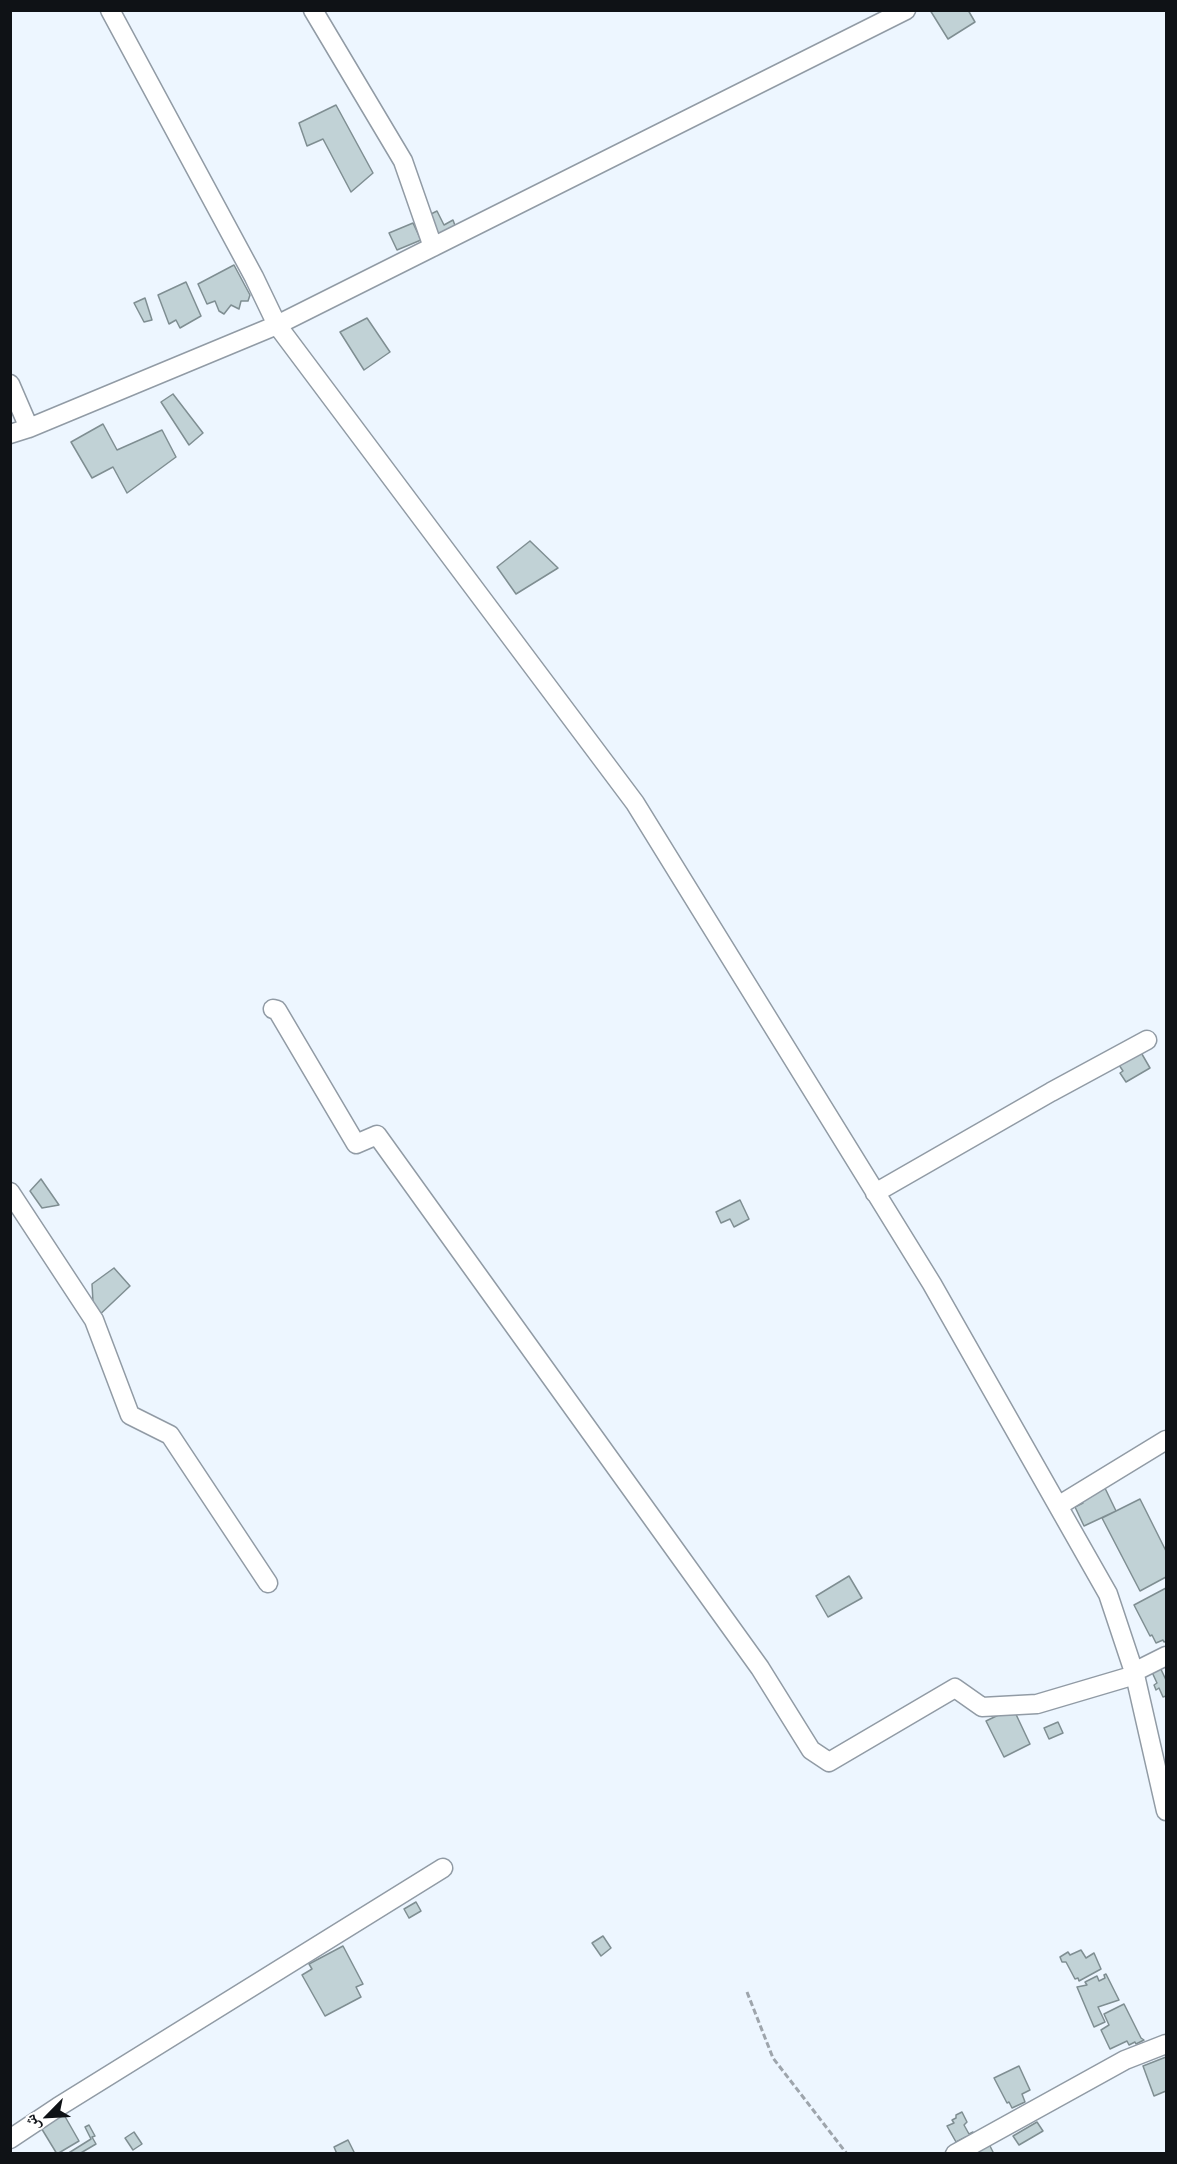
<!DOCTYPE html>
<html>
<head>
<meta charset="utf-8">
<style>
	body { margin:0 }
	#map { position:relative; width:1177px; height:2164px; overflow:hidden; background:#edf6ff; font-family:"Golos Text","Noto Naskh Arabic",sans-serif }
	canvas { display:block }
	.frame { position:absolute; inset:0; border:12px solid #0f1216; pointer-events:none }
	.north { position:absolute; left:18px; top:2086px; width:60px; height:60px; -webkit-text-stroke:4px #fff; paint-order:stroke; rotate:246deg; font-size:16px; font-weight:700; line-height:24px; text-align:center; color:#0f1216 }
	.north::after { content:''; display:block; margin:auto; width:21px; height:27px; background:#0f1216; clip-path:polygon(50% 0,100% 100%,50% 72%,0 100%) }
</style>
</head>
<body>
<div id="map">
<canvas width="1177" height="2164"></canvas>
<div class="frame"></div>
<div class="north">ش</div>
</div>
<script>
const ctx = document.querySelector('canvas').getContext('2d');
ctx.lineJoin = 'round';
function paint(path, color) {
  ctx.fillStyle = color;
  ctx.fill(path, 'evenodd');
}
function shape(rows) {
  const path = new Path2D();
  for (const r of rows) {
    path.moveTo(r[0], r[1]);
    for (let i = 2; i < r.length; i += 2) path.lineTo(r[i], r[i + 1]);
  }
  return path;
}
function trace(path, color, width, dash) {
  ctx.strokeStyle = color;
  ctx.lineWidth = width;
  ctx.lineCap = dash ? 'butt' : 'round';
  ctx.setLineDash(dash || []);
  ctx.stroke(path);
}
const building = shape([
	[930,10,968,10,975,22,948,39,930,10],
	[336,105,373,173,351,192,323,139,307,146,299,123,336,105],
	[437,211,444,225,453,220,457,231,438,240,427,216,437,211],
	[413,223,421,240,397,250,389,233,413,223],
	[234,265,250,295,248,301,241,301,239,309,231,305,224,314,219,311,215,301,207,304,198,284,234,265],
	[186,282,201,316,180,328,176,320,169,324,158,295,186,282],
	[145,298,152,320,144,322,134,303,145,298],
	[367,318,390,352,364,370,340,332,367,318],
	[173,394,203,433,189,445,161,402,173,394],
	[103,424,117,450,162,430,176,457,127,493,113,467,92,478,71,442,103,424],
	[530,541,558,568,516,594,497,567,530,541],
	[1139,1049,1150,1068,1126,1082,1120,1073,1123,1071,1117,1062,1139,1049],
	[41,1179,59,1205,42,1208,30,1191,41,1179],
	[740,1200,749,1219,734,1227,730,1219,721,1223,716,1212,740,1200],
	[114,1268,130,1286,94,1320,92,1284,114,1268],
	[1103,1484,1116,1511,1084,1526,1075,1507,1083,1503,1079,1496,1103,1484],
	[1140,1499,1166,1551,1166,1577,1140,1591,1102,1518,1140,1499],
	[849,1576,862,1598,828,1617,816,1596,849,1576],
	[1166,1588,1166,1641,1164,1642,1163,1640,1156,1643,1152,1635,1150,1636,1134,1605,1166,1588],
	[1158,1663,1166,1680,1166,1696,1163,1697,1159,1688,1156,1690,1154,1685,1157,1683,1151,1670,1158,1663],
	[1013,1708,1030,1744,1004,1757,986,1721,1013,1708],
	[1058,1722,1063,1733,1049,1739,1044,1728,1058,1722],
	[416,1902,421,1911,409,1918,404,1909,416,1902],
	[603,1936,611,1948,601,1956,592,1943,603,1936],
	[343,1946,363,1984,356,1987,361,1997,325,2016,302,1975,312,1969,309,1964,343,1946],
	[1081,1950,1086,1958,1094,1953,1101,1969,1079,1981,1078,1978,1075,1979,1066,1962,1062,1962,1060,1957,1068,1952,1070,1955,1081,1950],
	[1106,1974,1119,2000,1098,2007,1105,2022,1094,2027,1077,1987,1087,1985,1085,1982,1097,1976,1099,1981,1105,1978,1104,1975,1106,1974],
	[1124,2004,1141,2038,1144,2040,1136,2044,1135,2042,1129,2045,1127,2041,1110,2049,1101,2030,1109,2025,1104,2014,1124,2004],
	[1166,2057,1166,2091,1154,2096,1143,2066,1166,2057],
	[1019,2066,1030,2090,1022,2094,1025,2102,1012,2108,1009,2102,1007,2103,994,2078,1019,2066],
	[962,2112,967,2122,964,2125,969,2134,973,2132,975,2136,967,2140,966,2137,956,2142,947,2126,954,2123,952,2120,956,2118,956,2115,962,2112],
	[63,2113,79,2141,57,2154,40,2126,63,2113],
	[1037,2122,1043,2131,1019,2145,1013,2136,1037,2122],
	[89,2125,95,2136,92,2137,96,2144,79,2154,67,2154,91,2139,85,2127,89,2125],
	[134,2132,142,2144,133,2150,125,2138,134,2132],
	[348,2140,355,2154,337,2154,334,2147,348,2140],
	[989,2144,994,2154,972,2154,989,2144]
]);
paint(building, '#c1d2d6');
trace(building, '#7f8e92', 1.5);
const street = shape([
	[110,10,254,277,277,325,635,803,932,1284,1108,1594,1135,1675,1166,1811],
	[313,10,403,161,433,247],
	[10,384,29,428],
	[10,434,29,428,277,325,906,10],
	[273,1009,277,1010,356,1144,377,1135,760,1668,811,1750,829,1762,955,1688,982,1707,1037,1704,1135,1675],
	[10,1192,94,1320,130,1415,170,1435,268,1583],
	[875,1193,1051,1092,1147,1040],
	[1058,1506,1166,1440],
	[1134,1672,1166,1656],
	[10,2139,58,2107,443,1868],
	[955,2154,1125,2060,1166,2044]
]);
trace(street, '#919ba5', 21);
trace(shape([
	[747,1992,773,2058,847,2154]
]), '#9ea5ac', 3, [6, 3]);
trace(street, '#fff', 18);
</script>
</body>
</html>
